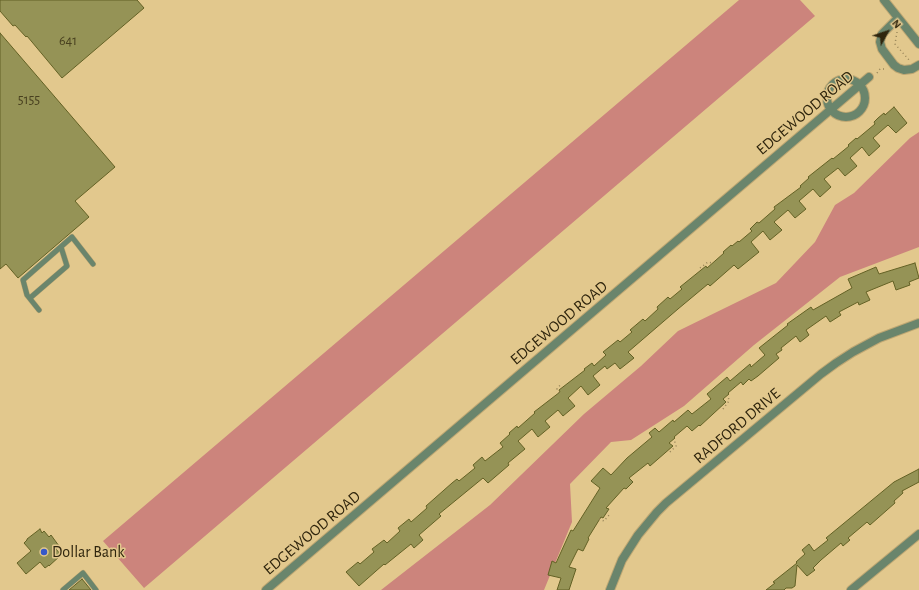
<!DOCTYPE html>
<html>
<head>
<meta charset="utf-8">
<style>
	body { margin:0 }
	#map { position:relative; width:919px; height:590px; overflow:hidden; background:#e2c88d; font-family:"Alegreya Sans",sans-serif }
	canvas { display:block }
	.north { position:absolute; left:867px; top:12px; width:40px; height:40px; -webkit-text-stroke:3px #e2c88d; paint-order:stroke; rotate:50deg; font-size:11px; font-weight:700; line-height:16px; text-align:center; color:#2f250d }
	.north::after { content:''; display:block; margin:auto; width:14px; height:18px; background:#2f250d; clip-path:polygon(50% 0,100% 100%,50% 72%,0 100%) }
</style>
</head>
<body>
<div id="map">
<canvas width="919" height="590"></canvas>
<div class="north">N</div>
</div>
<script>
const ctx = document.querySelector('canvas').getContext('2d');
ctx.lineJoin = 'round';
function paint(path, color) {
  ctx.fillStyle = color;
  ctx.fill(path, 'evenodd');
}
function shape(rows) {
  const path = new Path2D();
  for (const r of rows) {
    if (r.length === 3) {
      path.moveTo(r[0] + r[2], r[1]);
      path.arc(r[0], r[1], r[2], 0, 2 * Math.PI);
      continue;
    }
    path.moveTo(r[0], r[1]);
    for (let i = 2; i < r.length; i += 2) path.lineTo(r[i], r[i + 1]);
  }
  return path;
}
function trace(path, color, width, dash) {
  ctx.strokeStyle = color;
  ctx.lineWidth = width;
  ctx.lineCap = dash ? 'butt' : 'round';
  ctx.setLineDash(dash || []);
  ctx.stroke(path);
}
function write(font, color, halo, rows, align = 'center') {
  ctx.font = font + ' "Alegreya Sans",sans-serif';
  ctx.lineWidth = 3;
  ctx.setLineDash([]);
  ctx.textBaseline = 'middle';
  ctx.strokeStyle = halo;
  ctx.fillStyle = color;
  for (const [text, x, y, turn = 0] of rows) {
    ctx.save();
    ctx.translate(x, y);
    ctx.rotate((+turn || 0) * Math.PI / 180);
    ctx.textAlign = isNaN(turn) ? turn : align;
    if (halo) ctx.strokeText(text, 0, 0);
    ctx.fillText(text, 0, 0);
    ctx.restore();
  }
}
paint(shape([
	[739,0,800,0,815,16,144,588,103,541],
	[919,132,919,247,840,277,754,345,684,406,631,440,611,442,570,484,572,522,544,590,381,590,490,505,584,414,641,366,678,331,776,283,815,242,835,205,854,193,910,138]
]), '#cc847c');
const building = shape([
	[0,0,137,0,144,8,62,78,27,36,26,37,15,25,13,26,0,11,0,0],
	[0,33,115,167,75,201,89,217,18,278,6,264,0,269,0,33],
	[894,107,907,123,896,133,888,125,873,138,880,146,869,156,862,147,850,158,857,166,845,176,838,168,824,179,831,187,820,197,813,189,799,201,806,209,795,218,788,210,774,222,782,230,770,240,763,231,751,242,759,252,738,269,734,265,710,286,708,284,678,309,628,352,634,358,620,369,615,363,607,369,605,366,593,376,600,385,588,395,581,386,568,398,575,406,563,416,558,410,545,421,550,427,538,437,532,429,518,441,525,449,508,463,509,465,488,483,483,478,439,514,441,516,419,535,423,540,414,548,411,544,385,565,384,564,359,586,346,572,358,562,360,564,374,552,372,549,384,540,387,543,400,531,398,528,409,519,411,522,427,508,426,506,452,483,457,479,459,481,475,468,473,465,482,457,485,461,503,447,500,443,510,434,509,433,517,426,518,428,535,413,534,412,560,392,559,390,585,370,584,369,592,363,594,366,606,355,603,352,618,340,620,342,632,332,630,330,643,319,645,321,658,309,657,307,668,297,670,299,682,289,680,287,706,266,707,268,724,253,723,252,731,245,732,246,738,241,739,242,752,231,750,229,757,222,759,223,775,209,774,207,801,187,800,186,809,178,808,177,832,158,833,159,849,146,848,145,856,138,857,139,875,124,874,122,878,118,884,113,885,115,894,107],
	[915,263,919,278,909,282,910,285,896,290,893,281,866,292,870,300,859,305,858,302,839,312,841,315,830,322,826,316,806,330,809,335,804,339,800,342,796,336,781,348,782,350,776,354,779,358,758,376,751,381,749,379,743,385,741,382,728,393,729,394,723,399,726,402,700,426,699,425,692,431,687,426,674,437,675,438,669,443,673,446,650,466,648,463,629,478,633,482,626,489,624,488,606,508,609,509,603,518,601,517,588,538,589,539,583,551,578,549,569,567,576,569,569,590,557,590,561,578,548,575,552,561,556,563,571,530,573,531,600,488,591,481,603,468,611,475,627,458,652,437,649,433,655,428,659,432,673,420,674,422,688,410,692,414,711,399,707,394,727,377,730,381,750,364,751,367,765,355,759,348,788,325,787,324,811,307,813,310,852,288,848,279,876,267,879,274,915,263],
	[919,469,919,482,902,491,903,493,894,501,895,503,870,525,867,522,848,538,850,540,843,546,841,543,821,560,813,568,815,570,807,576,797,565,795,586,792,588,786,588,784,590,766,590,775,583,773,582,797,563,796,562,805,554,802,550,809,544,814,551,828,540,826,538,894,482,919,469],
	[40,529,42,533,44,531,49,537,51,535,59,546,56,549,61,555,49,566,49,565,45,568,40,562,26,574,17,563,31,551,24,543,27,540,27,539,40,529],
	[82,579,91,590,69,590,82,579]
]);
paint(building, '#959356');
trace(building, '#636125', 1);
const service = shape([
	[30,298,67,266,61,247],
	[39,310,27,295,23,280,72,237,93,264],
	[63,590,83,573,96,590]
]);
const minor = shape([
	[884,0,919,44],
	[898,18,882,34,880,42,882,49,894,65,898,68,904,70,912,69,919,65],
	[846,98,19],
	[266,590,869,77],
	[610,590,622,560,638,535,657,512,666,503,821,374,836,363,853,352,879,338,919,323],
	[851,590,919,534]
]);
trace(service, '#bea773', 6);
trace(minor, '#bea773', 10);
trace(shape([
	[897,32,895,44,910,61],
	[877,73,880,69,887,69],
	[700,268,708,262,712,263],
	[559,393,557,389,561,384],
	[723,409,729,401,728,395],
	[670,452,676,446,674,439],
	[599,519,604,521,609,515]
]), '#968357', 1.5, [1, 3]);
trace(service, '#6a856c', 5);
trace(minor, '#6a856c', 8);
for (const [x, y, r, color] of [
	[44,552,4,"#3658c9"]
]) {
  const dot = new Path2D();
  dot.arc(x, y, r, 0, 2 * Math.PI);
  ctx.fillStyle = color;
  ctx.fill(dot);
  trace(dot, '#e2c88d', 1.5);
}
write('14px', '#48401f', null, [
	["641",68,41],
	["5155",29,100]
]);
write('16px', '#2f250d', '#e2c88d', [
	["EDGEWOOD ROAD",805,113,-40],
	["EDGEWOOD ROAD",559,323,-40],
	["RADFORD DRIVE",737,426,-40],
	["EDGEWOOD ROAD",312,533,-40]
]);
write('16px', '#2f250d', '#e2c88d', [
	["Dollar Bank",52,552]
], 'left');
</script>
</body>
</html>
